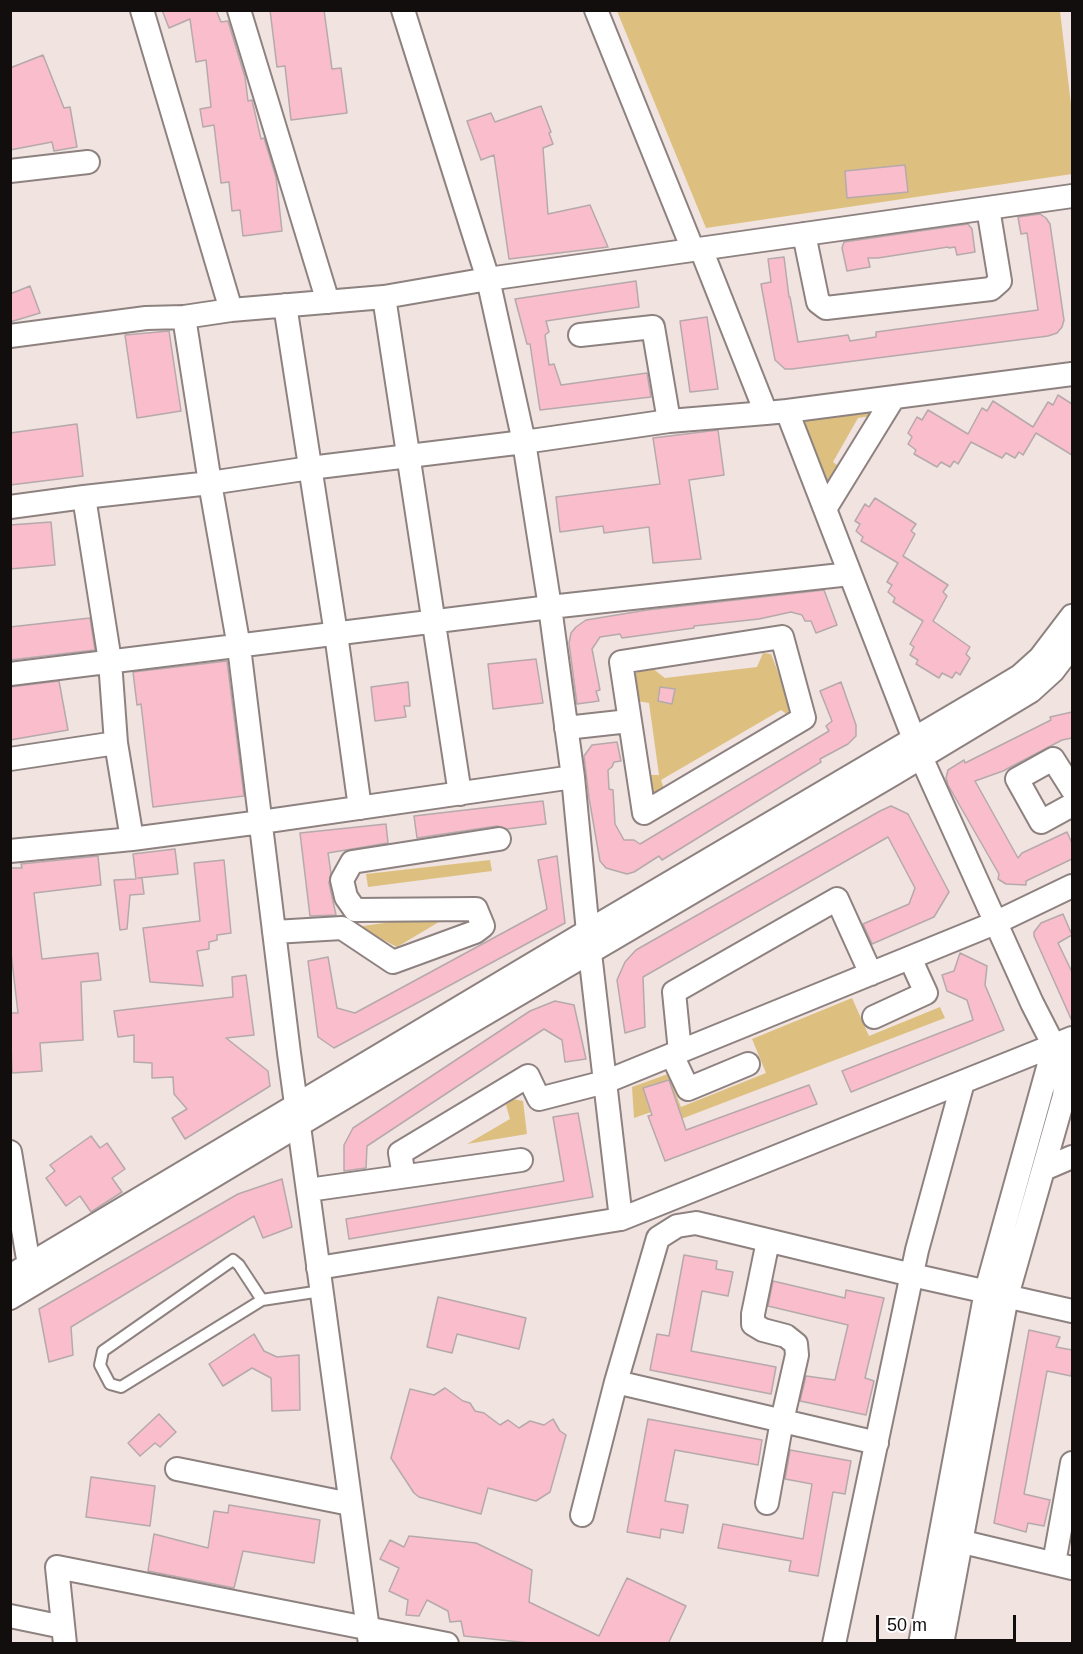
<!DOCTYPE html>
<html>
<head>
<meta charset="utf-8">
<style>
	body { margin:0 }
	#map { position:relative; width:1083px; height:1654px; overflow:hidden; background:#f0e3e0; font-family:Arial,sans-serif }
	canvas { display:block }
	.frame { position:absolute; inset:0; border:12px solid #130e0e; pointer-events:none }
	.scale { position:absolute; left:876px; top:1615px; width:140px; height:27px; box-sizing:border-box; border:3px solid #130e0e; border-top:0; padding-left:8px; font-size:18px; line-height:21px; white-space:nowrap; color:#130e0e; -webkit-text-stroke:4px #fff; paint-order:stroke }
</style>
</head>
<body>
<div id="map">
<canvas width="1083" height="1654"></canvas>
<div class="frame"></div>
<div class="scale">50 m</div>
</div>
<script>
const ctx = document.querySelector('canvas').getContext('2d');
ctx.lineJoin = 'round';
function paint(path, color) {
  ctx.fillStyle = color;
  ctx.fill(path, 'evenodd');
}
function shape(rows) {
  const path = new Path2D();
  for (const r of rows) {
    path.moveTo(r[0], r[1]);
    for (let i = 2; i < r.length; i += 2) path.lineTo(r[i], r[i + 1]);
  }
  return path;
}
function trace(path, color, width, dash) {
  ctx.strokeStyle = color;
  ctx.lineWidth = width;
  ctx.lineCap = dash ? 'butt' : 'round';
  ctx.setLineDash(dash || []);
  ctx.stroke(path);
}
paint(shape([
	[617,11,1060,11,1072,113,1072,174,706,228],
	[878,403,877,415,858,418,833,462,842,469,832,486,826,484,803,416],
	[763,653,771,654,795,716,792,718,781,710,661,780,665,792,652,800,646,775,659,775,649,703,637,701,633,674,652,668,665,678,757,667],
	[490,860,492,871,368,887,366,874],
	[454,913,397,947,364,930,363,926],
	[852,998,869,1036,940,1007,945,1018,681,1119,674,1104,634,1118,632,1087,668,1074,681,1107,766,1073,752,1039],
	[513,1099,523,1101,527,1134,467,1144,510,1119,506,1105]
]), '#ddc07f');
const building = shape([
	[162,10,216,10,221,22,228,21,245,77,248,101,252,100,261,139,264,138,276,177,282,231,243,236,240,210,232,211,229,182,221,183,214,125,203,127,200,109,211,107,206,60,196,62,190,19,169,28,162,10],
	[270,10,324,10,332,69,341,68,347,113,291,120,285,66,277,67,270,10],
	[43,55,64,108,70,107,77,147,54,151,52,142,10,150,10,68,43,55],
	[541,106,551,132,549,133,553,144,543,148,548,214,590,205,608,247,509,259,494,155,481,160,467,121,491,113,495,122,541,106],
	[905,165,908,192,847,198,845,171,905,165],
	[1040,214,1046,218,1050,224,1064,320,1062,327,1057,333,1048,336,792,369,785,369,775,360,761,284,771,282,768,259,784,257,789,297,790,297,798,342,848,335,850,341,876,337,876,332,1038,310,1027,233,1021,234,1018,217,1040,214],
	[968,224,972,229,975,252,957,255,955,247,949,248,948,247,878,258,868,258,870,267,847,271,842,248,844,242,968,224],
	[636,281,639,307,546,321,549,332,545,335,549,365,554,364,561,385,647,373,651,397,540,410,530,344,527,344,515,299,636,281],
	[30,286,40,313,10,322,10,294,30,286],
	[707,317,718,389,690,392,680,321,707,317],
	[169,331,181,411,137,418,125,335,169,331],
	[1058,395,1072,404,1072,455,1036,433,1023,455,1019,452,1015,458,1006,453,1002,458,971,442,958,464,954,461,950,467,941,462,937,467,914,454,916,450,908,444,912,437,908,433,917,417,922,420,928,410,968,434,982,408,987,411,993,401,1033,427,1048,402,1053,405,1058,395],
	[77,424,83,476,10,485,10,433,77,424],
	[718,430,724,475,689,480,701,559,653,563,649,527,604,533,603,526,560,532,556,497,660,484,653,438,718,430],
	[875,498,916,524,911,531,915,534,903,556,948,585,943,592,947,596,933,621,970,647,966,654,970,658,960,675,956,672,952,678,942,673,939,678,916,664,918,660,910,655,914,647,910,644,923,621,893,602,895,598,888,592,892,585,887,582,898,563,861,541,863,537,856,531,860,524,855,521,865,504,869,507,875,498],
	[51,522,55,565,10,569,10,525,51,522],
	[824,590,837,625,816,633,811,621,805,621,802,615,791,612,759,619,694,626,694,628,622,638,620,634,600,637,592,649,600,690,596,691,599,701,577,704,569,643,571,633,576,627,586,620,647,610,824,590],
	[90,618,95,650,10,660,10,627,90,618],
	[536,659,543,703,493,709,488,664,536,659],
	[227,661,244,796,153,807,141,704,137,705,133,672,227,661],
	[59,681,68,730,10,740,10,687,59,681],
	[408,682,410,706,404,706,406,717,375,721,371,687,408,682],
	[841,682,856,725,856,736,848,744,820,759,821,762,662,860,659,856,634,872,627,874,606,868,600,861,589,798,584,756,592,745,617,742,621,761,614,762,612,767,608,770,609,789,613,790,615,824,624,840,634,840,640,844,829,731,826,726,832,721,820,691,841,682],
	[660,687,675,689,672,704,658,701,660,687],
	[1072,712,1072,738,1062,740,1003,771,975,781,1018,858,1022,853,1067,832,1072,843,1072,859,1026,881,1026,885,1006,884,998,879,999,874,948,785,946,778,948,770,964,760,965,763,1051,720,1050,717,1072,712],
	[543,801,546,824,507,829,497,826,417,838,414,816,543,801],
	[891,806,908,814,949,892,934,917,872,944,863,924,909,904,915,888,888,837,643,977,645,1027,625,1033,617,980,625,962,636,950,880,811,891,806],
	[386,824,388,843,328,853,331,873,329,883,336,915,310,916,300,833,386,824],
	[175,849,178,874,138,878,142,878,144,894,130,895,127,929,120,930,114,880,136,879,133,854,175,849],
	[98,856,101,885,34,893,42,959,98,953,101,980,81,982,83,1040,40,1043,42,1071,12,1073,10,1013,18,1013,10,944,10,868,22,868,21,864,98,856],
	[557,856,565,923,334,1048,318,1037,308,961,328,957,337,1008,355,1013,547,909,538,860,557,856],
	[224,860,231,933,217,935,217,940,209,942,209,949,197,951,203,986,150,982,143,928,200,921,194,863,224,860],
	[1063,914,1072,935,1058,943,1072,972,1072,1021,1034,936,1034,932,1041,923,1063,914],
	[960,953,987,966,985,985,1004,1030,851,1092,842,1071,973,1020,967,1000,947,991,942,975,954,971,960,953],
	[246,975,254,1035,226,1038,268,1071,270,1086,185,1139,172,1118,187,1109,174,1094,173,1077,152,1078,152,1063,134,1062,134,1035,118,1037,114,1011,233,997,232,977,246,975],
	[555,1001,574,1005,586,1059,565,1062,562,1040,544,1029,367,1146,366,1168,344,1171,344,1145,353,1128,530,1011,555,1001],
	[669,1080,686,1130,809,1085,817,1104,665,1161,648,1116,652,1115,643,1088,669,1080],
	[578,1113,593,1197,349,1239,346,1219,564,1181,553,1117,578,1113],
	[91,1136,100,1148,107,1143,125,1169,112,1178,122,1192,91,1212,80,1196,66,1206,46,1178,55,1171,50,1165,91,1136],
	[282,1179,292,1227,263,1238,254,1216,71,1327,73,1355,49,1362,39,1309,238,1194,282,1179],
	[684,1255,717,1261,716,1269,733,1272,728,1296,702,1291,691,1351,776,1367,771,1394,650,1370,657,1334,669,1336,684,1255],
	[773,1281,845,1298,846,1290,884,1298,865,1378,874,1381,866,1415,800,1401,806,1376,835,1380,848,1325,768,1306,773,1281],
	[438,1297,526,1318,519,1349,457,1334,452,1353,427,1347,438,1297],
	[1029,1330,1060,1337,1056,1347,1072,1350,1072,1368,1071,1376,1047,1371,1024,1494,1050,1500,1044,1526,1028,1523,1026,1532,994,1523,1029,1330],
	[254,1334,264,1351,277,1357,299,1355,300,1410,272,1411,271,1378,252,1368,223,1386,209,1364,254,1334],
	[445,1388,463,1401,470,1403,475,1411,484,1413,500,1425,508,1420,519,1428,530,1421,544,1425,553,1419,560,1431,566,1435,550,1492,536,1501,488,1488,481,1514,419,1497,414,1493,391,1458,410,1389,434,1395,445,1388],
	[159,1414,176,1432,160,1447,155,1443,140,1456,128,1443,159,1414],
	[648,1419,762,1440,758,1465,675,1450,665,1501,688,1505,683,1533,661,1529,660,1538,627,1532,648,1419],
	[790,1450,851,1461,845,1494,833,1492,818,1576,789,1571,791,1561,718,1548,723,1524,803,1539,812,1484,785,1479,790,1450],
	[91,1477,155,1486,150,1526,86,1517,91,1477],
	[229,1505,320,1520,314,1563,243,1551,234,1588,148,1571,154,1534,208,1548,214,1511,228,1513,229,1505],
	[409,1536,476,1543,532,1570,529,1602,599,1636,627,1578,686,1606,668,1644,538,1644,464,1636,461,1621,450,1622,448,1611,427,1600,419,1616,406,1615,408,1600,389,1591,399,1568,380,1559,390,1540,404,1547,409,1536]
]);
paint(building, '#fabdcc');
trace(building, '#b5a9ac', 1.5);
const lane = shape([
	[262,1300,239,1265,233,1260,103,1351,100,1365,110,1384,121,1387,262,1300,321,1291]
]);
const street = shape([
	[142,10,231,310],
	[239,10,328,302],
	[403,10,488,279,524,442,550,607,573,777,590,953,621,1219,1072,1038],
	[596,10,693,250],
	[10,171,88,162],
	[804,234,818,302,826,308,991,289,1000,281,988,208],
	[701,249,766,413,787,411,921,757,1032,1003,1054,1046,1067,1064,1064,1096,1007,1296,942,1644],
	[384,297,460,794],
	[285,305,336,634,360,808],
	[184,317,210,483,239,647,289,1053,370,1644],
	[580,335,653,327,669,421],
	[10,336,146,318,184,317,231,310,384,297,488,279,1072,196],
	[787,411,1072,374],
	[84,497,110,661,116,743,132,839],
	[10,507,84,497,210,483,310,468,524,442,669,421,766,413],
	[825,509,894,397],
	[782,637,804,718,644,813,621,662,782,637],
	[10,674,550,607,850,574],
	[566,728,629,721],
	[10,759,116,743],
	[1053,759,1017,779,1041,822,1072,805],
	[1053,759,1072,789],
	[10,851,132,839,261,822,573,777],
	[274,932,342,928,393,962,475,932,483,926,476,909,355,910,346,897,342,880,352,862,499,839],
	[874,1017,926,993,910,958],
	[680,1052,674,992,837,899,871,974],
	[672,1055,688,1089,748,1064],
	[10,1152,29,1265,28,1278],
	[1044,1169,1072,1157],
	[404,1176,400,1153,528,1076,539,1099,605,1082,995,923,1072,886],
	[308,1190,521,1160],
	[318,1268,621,1219],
	[10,1276,588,931,1000,688,1020,676,1040,658,1072,616],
	[10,1298,459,1029,895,773,1031,691,1053,671,1072,646],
	[616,1382,877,1443],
	[177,1469,350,1504],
	[767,1503,782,1421,797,1355,796,1344,786,1336,763,1330,753,1324,753,1314,768,1241],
	[582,1515,616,1382,658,1238,677,1226,696,1223,912,1275,1072,1311],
	[963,1542,1072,1568],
	[1054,1563,1072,1463],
	[10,1616,63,1627],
	[65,1644,57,1567,447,1644],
	[834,1644,917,1250,963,1082],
	[920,1644,986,1291,1054,1046]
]);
trace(lane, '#8e8280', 14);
trace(street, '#8e8280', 26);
trace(lane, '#fff', 10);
trace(street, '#fff', 22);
</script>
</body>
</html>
